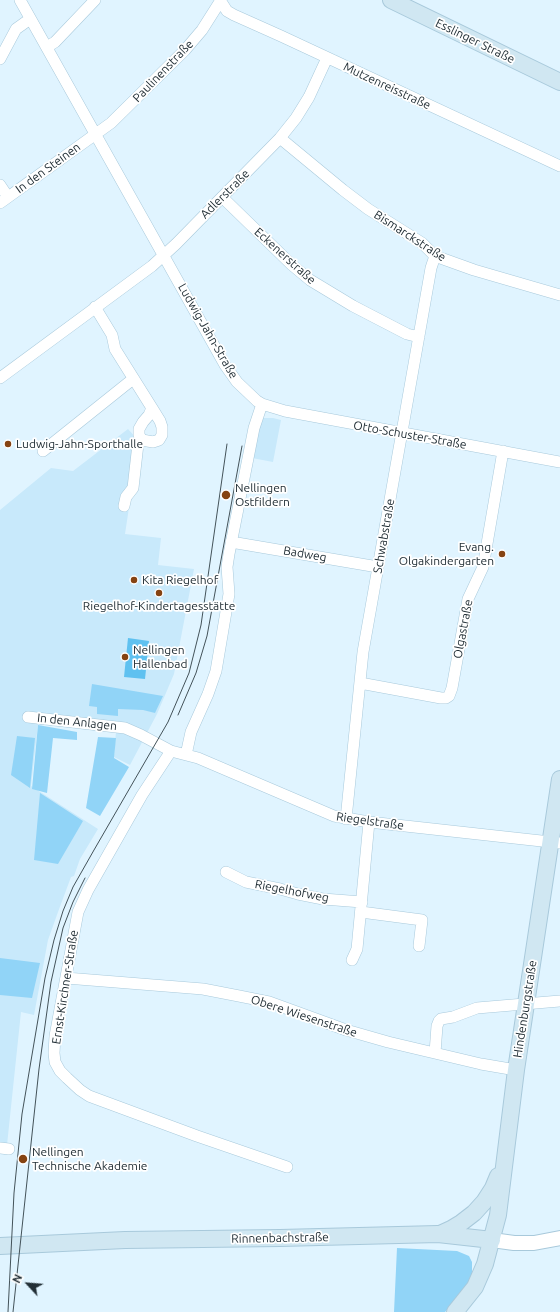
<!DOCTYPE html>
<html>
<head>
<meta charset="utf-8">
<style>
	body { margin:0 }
	#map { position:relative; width:560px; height:1312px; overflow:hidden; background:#e0f4ff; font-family:Ubuntu,sans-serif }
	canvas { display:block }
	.north { position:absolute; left:8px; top:1264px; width:40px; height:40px; -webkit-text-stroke:3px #fff; paint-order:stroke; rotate:296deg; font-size:11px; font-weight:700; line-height:16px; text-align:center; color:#222f36 }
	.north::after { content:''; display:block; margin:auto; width:14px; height:18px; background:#222f36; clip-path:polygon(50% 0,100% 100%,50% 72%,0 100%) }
</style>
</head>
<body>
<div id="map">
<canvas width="560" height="1312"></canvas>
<div class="north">N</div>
</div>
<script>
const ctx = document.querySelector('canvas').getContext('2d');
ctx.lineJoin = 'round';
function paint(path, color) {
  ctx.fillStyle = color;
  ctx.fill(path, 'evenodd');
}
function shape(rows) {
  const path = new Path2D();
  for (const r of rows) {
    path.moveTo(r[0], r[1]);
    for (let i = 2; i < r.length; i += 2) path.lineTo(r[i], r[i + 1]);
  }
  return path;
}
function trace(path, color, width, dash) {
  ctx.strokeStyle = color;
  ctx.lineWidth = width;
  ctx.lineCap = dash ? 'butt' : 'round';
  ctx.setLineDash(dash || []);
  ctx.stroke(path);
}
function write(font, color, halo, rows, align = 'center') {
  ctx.font = font + ' Ubuntu,sans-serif';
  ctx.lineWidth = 3.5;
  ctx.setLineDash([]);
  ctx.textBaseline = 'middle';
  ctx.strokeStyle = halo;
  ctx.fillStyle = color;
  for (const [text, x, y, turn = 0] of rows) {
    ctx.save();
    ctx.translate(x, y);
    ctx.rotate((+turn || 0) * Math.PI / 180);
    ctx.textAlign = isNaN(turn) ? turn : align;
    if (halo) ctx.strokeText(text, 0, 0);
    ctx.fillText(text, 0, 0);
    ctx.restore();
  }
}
paint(shape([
	[261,418,273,418,281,420,273,462,252,458],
	[128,429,139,441,125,534,161,538,158,565,194,569,174,674,157,714,130,765,114,757,116,731,38,724,31,786,98,829,80,859,74,876,71,877,58,912,48,940,34,1015,21,1012,7,1145,0,1145,0,510,51,468,73,471]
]), '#c8e9fb');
paint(shape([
	[92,684,163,696,155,713,143,710,118,709,118,716,97,714,97,707,89,706],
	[38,725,77,732,77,740,53,738,47,793,32,789],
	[17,736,35,738,30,788,11,775],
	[98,737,116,738,114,758,129,767,100,816,86,808],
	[40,793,83,821,58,864,34,860],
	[0,958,40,963,32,998,0,995],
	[397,1248,457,1251,469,1256,472,1262,472,1275,461,1295,445,1312,394,1312]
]), '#91d4f7');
paint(shape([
	[128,638,149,641,145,679,124,677]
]), '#5fc1f0');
const minor = shape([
	[20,0,225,365,237,382,257,401,262,404,285,411,560,462],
	[220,0,227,11,234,15,281,36,560,166],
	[47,47,55,42,95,0],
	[0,59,16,29,30,19],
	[280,138,343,190,368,209,422,243,435,256,474,270,560,295],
	[0,185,8,197],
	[222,197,292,265,310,280,353,306,407,334,419,337],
	[0,203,111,123,185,50,202,30,221,0],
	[95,307,112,335,115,349,152,408,149,415,143,422,139,429,139,435,142,440,153,442,159,440,162,435,162,427,160,421,152,408],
	[0,378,152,266,176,244,280,138,296,118,309,97,327,58],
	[43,451,133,379],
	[124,506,126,497,133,488,138,444,142,440],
	[231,542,378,567],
	[360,683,441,698,446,698,449,696,452,688,468,599,483,567,503,451],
	[28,717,125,728,141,735,171,751,198,758,334,816,369,822,560,843],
	[171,751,142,795,88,890,78,912,55,1036,54,1053,55,1062,60,1071,67,1078,80,1090,89,1096,197,1136,287,1167],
	[186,755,191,732,208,694,216,671,229,594,227,567,229,554,254,428,262,404],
	[346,819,363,652,431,268,435,256],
	[226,872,246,882,280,889,298,894,323,899,362,902],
	[361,912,422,920,419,946],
	[352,960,357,949,369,822],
	[66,978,203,989,239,996,269,1002,346,1030,388,1042,481,1064,516,1070],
	[435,1053,437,1026,439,1021,441,1019,453,1017,477,1008,560,1001],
	[0,1148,9,1149]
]);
const tertiary = shape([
	[492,1240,514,1243,534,1243,560,1238]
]);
const secondary = shape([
	[391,0,560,82],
	[440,1234,451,1229,461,1223,474,1213,484,1202,493,1188,498,1176],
	[0,1246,125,1240,280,1238,438,1234,492,1240],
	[455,1312,475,1287,485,1264,498,1215,516,1070,560,779]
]);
trace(minor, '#a8c9db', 12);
trace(tertiary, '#a8c9db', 16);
trace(secondary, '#a8c9db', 18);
trace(minor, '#fff', 11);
trace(tertiary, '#fff', 14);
trace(secondary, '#d0e7f2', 16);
trace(shape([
	[178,715,196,673,207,636,242,446],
	[8,1312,14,1193,22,1114,45,978,54,940,63,911,73,887,94,850,168,722,189,673,201,625,227,444],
	[13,1312,39,1069,51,982,63,928,73,902,85,878]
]), '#435259', 1);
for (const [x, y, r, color] of [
	[8,444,4,"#854312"],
	[226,495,5,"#854312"],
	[502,554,4,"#854312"],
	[134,580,4,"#854312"],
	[159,593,4,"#854312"],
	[125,657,4,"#854312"],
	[23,1159,5,"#854312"]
]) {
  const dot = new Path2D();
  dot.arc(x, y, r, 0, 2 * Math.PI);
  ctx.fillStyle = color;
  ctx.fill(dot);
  trace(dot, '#fff', 1.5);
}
write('12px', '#222f36', '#fff', [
	["Esslinger Straße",475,41,26],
	["Paulinenstraße",163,71,-46],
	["Mutzenreisstraße",387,86,25],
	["In den Steinen",48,168,-36],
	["Adlerstraße",225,194,-45],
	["Bismarckstraße",410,236,33],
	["Eckenerstraße",285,256,42],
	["Ludwig-Jahn-Straße",208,331,60],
	["Otto-Schuster-Straße",410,435,10],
	["Schwabstraße",384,536,-80],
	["Badweg",305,554,10],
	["Olgastraße",463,629,-79],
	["In den Anlagen",77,722,6],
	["Riegelstraße",370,821,8],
	["Riegelhofweg",292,891,11],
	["Ernst-Kirchner-Straße",65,987,-81],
	["Hindenburgstraße",525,1009,-81],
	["Obere Wiesenstraße",304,1016,18],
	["Rinnenbachstraße",280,1238,-1]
]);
write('12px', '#222f36', '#fff', [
	["Ludwig-Jahn-Sporthalle",16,444],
	["Nellingen",235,488],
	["Ostfildern",235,502],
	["Evang.",494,547,"right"],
	["Olgakindergarten",494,561,"right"],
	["Kita Riegelhof",142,580],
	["Riegelhof-Kindertagesstätte",159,606,"center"],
	["Nellingen",133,650],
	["Hallenbad",133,664],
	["Nellingen",32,1152],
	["Technische Akademie",32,1166]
], 'left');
</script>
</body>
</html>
